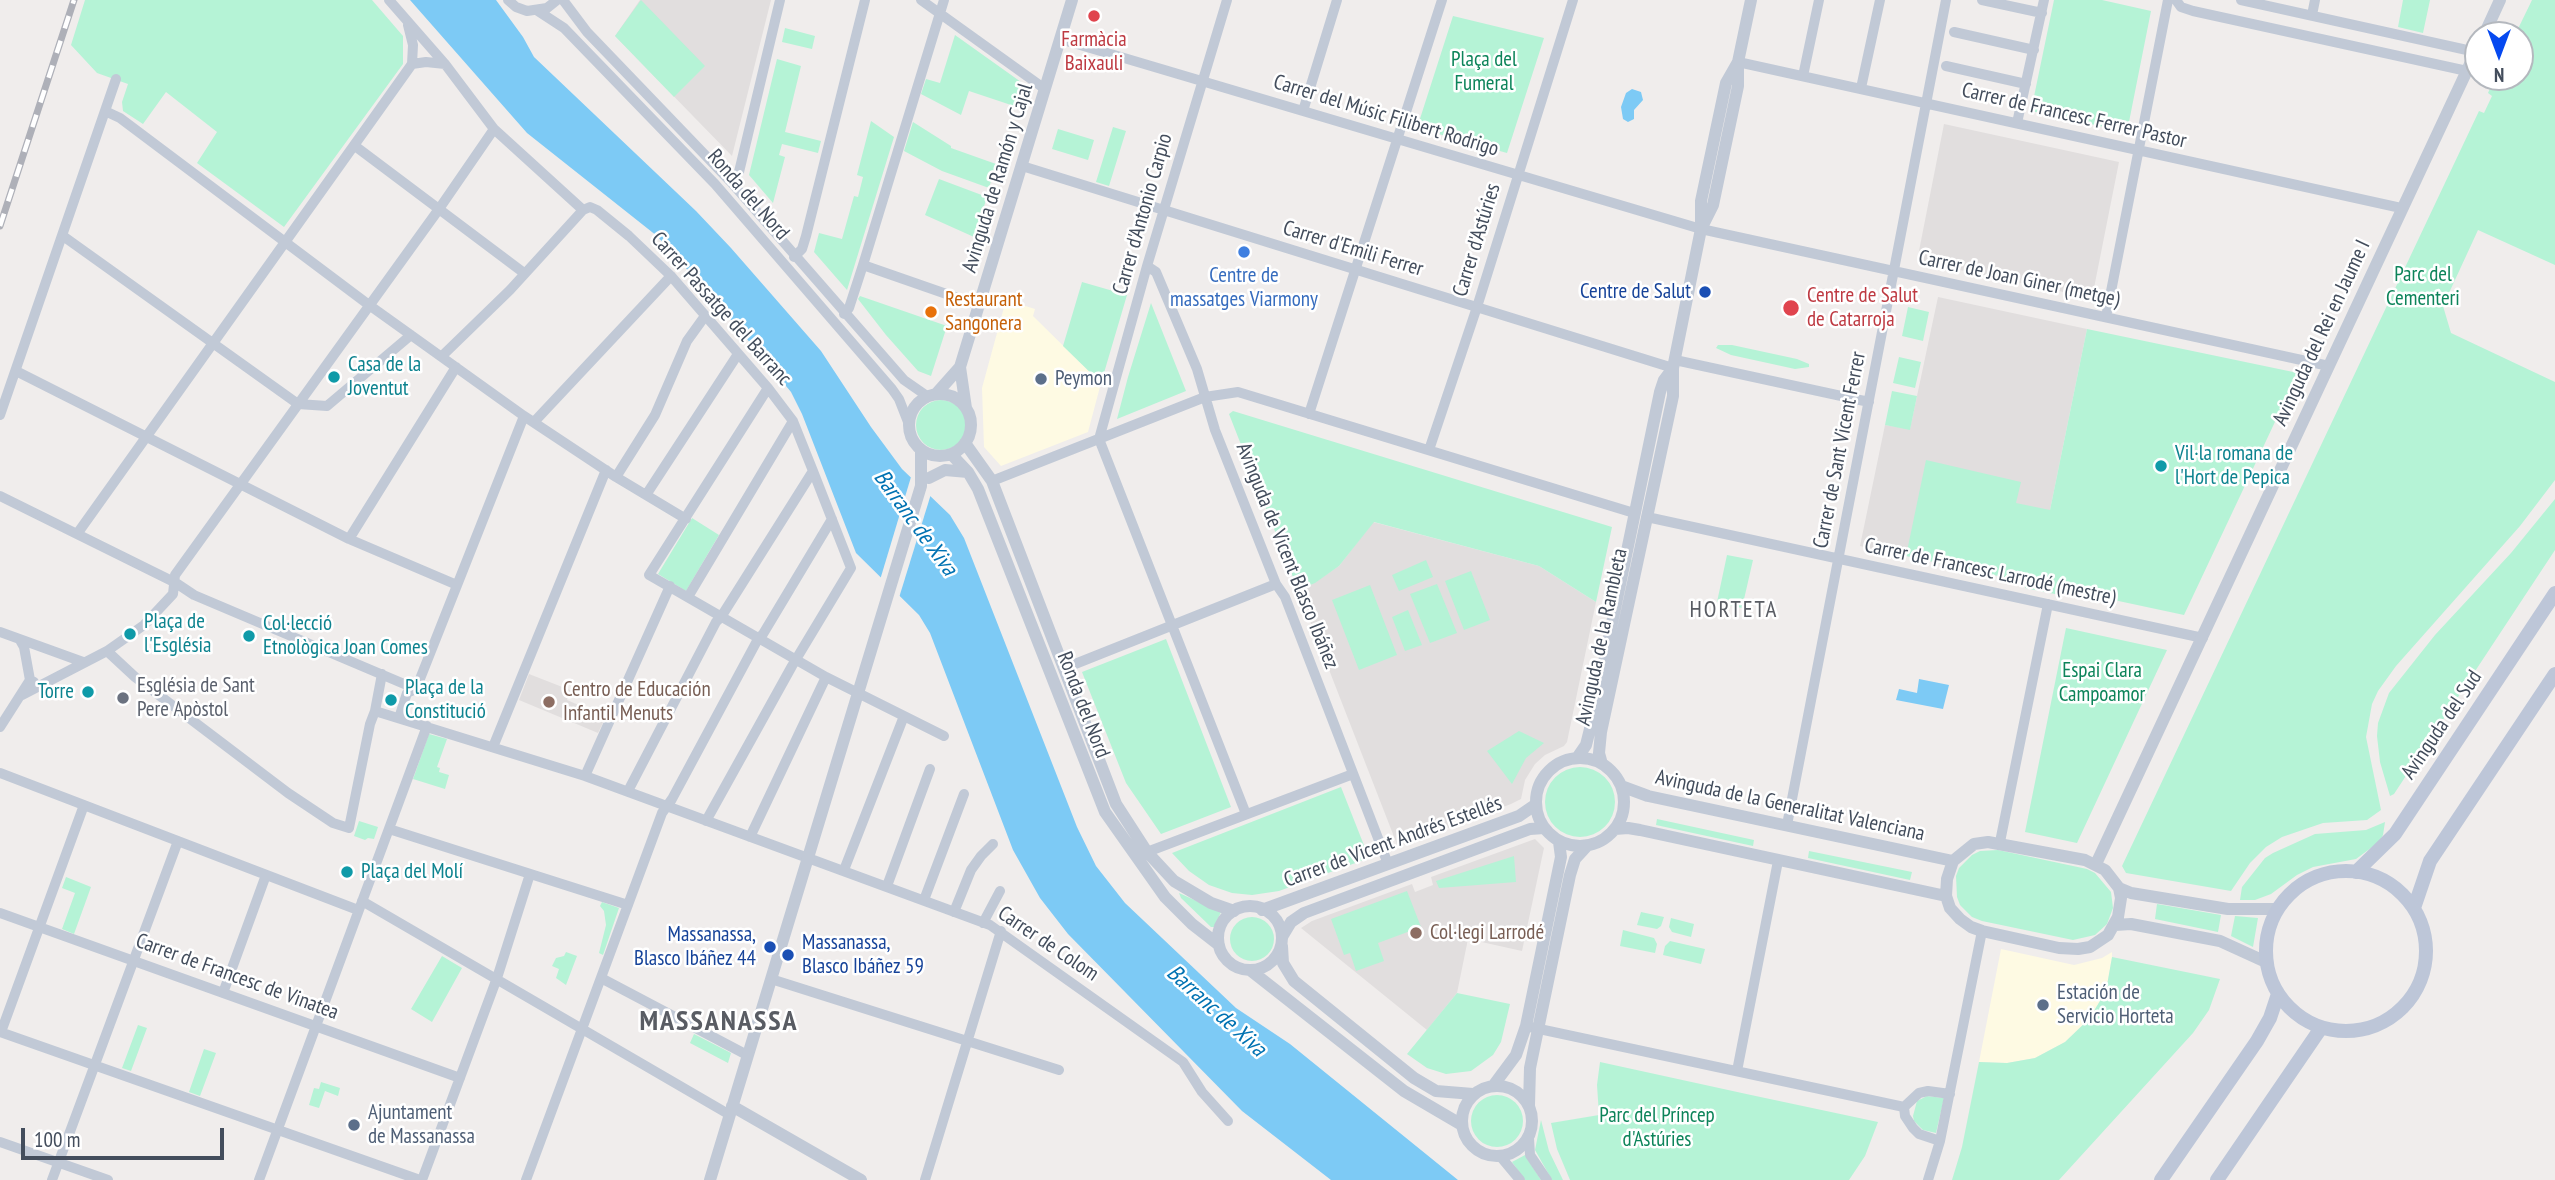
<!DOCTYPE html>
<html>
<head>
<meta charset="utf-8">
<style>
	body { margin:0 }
	#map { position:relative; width:2555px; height:1180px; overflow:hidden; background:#f0edec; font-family:"PT Sans Narrow",sans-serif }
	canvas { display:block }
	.north { position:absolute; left:2464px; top:21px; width:70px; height:70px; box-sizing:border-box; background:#fff; border:2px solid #b4b8be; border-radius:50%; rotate:180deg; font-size:19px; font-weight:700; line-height:28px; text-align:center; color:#434d5c }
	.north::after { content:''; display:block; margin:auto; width:24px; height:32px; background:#0649f0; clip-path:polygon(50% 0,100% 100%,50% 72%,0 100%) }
	.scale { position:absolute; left:21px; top:1128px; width:203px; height:32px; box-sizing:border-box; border:4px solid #434d5c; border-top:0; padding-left:9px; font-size:21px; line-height:24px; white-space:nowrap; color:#434d5c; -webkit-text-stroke:5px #fff; paint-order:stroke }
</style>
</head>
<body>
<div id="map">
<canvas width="2555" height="1180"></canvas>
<div class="north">N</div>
<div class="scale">100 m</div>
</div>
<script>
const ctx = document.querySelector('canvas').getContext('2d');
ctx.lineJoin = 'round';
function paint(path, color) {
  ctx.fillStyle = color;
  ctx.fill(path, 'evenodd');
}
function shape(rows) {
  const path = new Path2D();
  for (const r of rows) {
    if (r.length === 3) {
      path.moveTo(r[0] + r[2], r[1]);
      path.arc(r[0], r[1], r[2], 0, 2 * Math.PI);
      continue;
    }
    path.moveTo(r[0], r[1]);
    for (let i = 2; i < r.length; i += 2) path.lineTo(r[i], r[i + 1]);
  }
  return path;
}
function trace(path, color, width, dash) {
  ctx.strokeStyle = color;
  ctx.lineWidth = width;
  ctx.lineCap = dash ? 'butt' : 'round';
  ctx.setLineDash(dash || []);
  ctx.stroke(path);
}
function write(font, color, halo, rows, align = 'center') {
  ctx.font = font + ' "PT Sans Narrow",sans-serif';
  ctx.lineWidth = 5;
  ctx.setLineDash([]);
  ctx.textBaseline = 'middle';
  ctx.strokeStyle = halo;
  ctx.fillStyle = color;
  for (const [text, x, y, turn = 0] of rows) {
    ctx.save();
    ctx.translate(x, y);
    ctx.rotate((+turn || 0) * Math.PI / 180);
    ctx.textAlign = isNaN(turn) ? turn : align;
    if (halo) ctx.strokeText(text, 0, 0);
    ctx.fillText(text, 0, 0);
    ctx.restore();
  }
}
paint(shape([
	[1006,300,1035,309,1033,316,1101,383,1088,432,1001,466,984,447,982,388],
	[2001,949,2074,965,2102,958,2112,952,2112,957,2106,991,2089,1019,2065,1042,2035,1058,2007,1063,1979,1062]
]), '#fefae3');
paint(shape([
	[640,0,771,0,732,156,615,36],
	[1944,124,2119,162,2092,298,1917,261],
	[1938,297,2087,329,2050,510,2000,576,1860,546,1885,425,1910,429],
	[1373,522,1539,566,1596,602,1567,742,1564,746,1545,755,1535,764,1525,780,1521,799,1511,804,1398,847,1298,590,1309,586,1339,566],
	[529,674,570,690,567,700,606,717,598,733,519,700],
	[1535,839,1544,848,1522,951,1468,939,1457,993,1427,1030,1301,928,1312,921,1412,884,1415,892,1433,885,1431,877]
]), '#e1dede');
paint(shape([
	[85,0,372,0,403,36,403,64,284,227,197,163,217,132,166,92,143,124,123,111,122,102,128,84,97,73,71,45],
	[641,0,705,66,674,97,615,36],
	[2054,0,2102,0,2151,11,2127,132,2031,111],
	[2403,0,2430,0,2423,33,2398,27],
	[2532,0,2555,0,2555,265,2478,230,2443,306,2451,333,2555,382,2555,480,2520,526,2396,666,2378,691,2372,704,2366,737,2381,810,2367,820,2323,823,2282,837,2266,847,2250,863,2231,891,2126,873,2122,866,2479,111,2484,113,2492,96,2488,93,2495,77,2520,77,2520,35,2515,35],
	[1453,16,1544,38,1507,153,1417,128],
	[785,28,815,36,812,49,782,42],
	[955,35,1021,82,1014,106,969,91,961,115,921,94,926,79,940,83],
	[777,59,801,66,785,132,821,141,818,153,782,144,779,155,785,157,773,203,749,175],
	[871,121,894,137,847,290,814,252,819,233,842,239,854,196,858,197,863,177,857,175],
	[913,122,951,146,951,148,996,164,989,188,942,171,904,151],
	[1113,127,1126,131,1109,186,1096,182],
	[1058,129,1094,140,1088,160,1052,149],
	[939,179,987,197,974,237,925,215],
	[1082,282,1127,295,1101,383,1063,346],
	[860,296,947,326,931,376,918,371,886,335,858,299],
	[1151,303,1186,391,1117,419,1128,377],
	[1908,307,1929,312,1923,341,1902,336],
	[2087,329,2298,373,2184,615,2067,590,2065,596,2025,588,2026,582,1906,556,1926,460,2021,482,2016,503,2050,510],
	[1718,345,1732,345,1797,359,1809,364,1809,367,1795,369,1731,355,1716,348],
	[1899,357,1921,362,1915,388,1893,383],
	[1892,391,1917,396,1910,430,1885,425],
	[941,425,25],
	[1233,411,1612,527,1596,602,1539,566,1374,522,1339,566,1315,583,1298,590,1229,414],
	[2555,499,2555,550,2394,794,2390,796,2380,762,2377,736,2378,723,2389,693,2435,635,2511,553],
	[692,518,719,535,686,591,658,574],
	[1727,555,1753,560,1742,608,1717,602],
	[1426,560,1433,577,1399,591,1392,575],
	[1471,571,1490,620,1464,630,1445,581],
	[1437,584,1457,633,1430,643,1410,594],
	[1370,585,1397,655,1359,670,1332,600],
	[1408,610,1422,645,1405,651,1392,617],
	[2066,628,2167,650,2077,843,2025,832],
	[1166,639,1231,807,1161,834,1126,783,1082,672],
	[1519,731,1544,743,1526,758,1512,784,1487,751],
	[429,734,447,739,437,767,440,768,439,772,449,775,445,789,413,779],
	[1580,802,35],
	[1341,787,1369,858,1279,891,1252,895,1232,893,1209,885,1189,871,1172,853],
	[1657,819,1754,840,1753,846,1656,825],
	[359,821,378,827,374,839,368,838,365,840,354,836],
	[2385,822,2383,835,2379,842,2356,859,2313,867,2297,875,2271,894,2255,900,2240,900,2242,887,2265,858,2273,853,2315,834,2366,830],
	[1998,850,2087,869,2095,873,2111,892,2113,908,2107,924,2095,935,2073,940,1982,921,1972,917,1960,905,1957,897,1956,876,1959,868,1972,855,1980,851],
	[1809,851,1912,872,1910,880,1808,858],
	[1514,856,1516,882,1439,888,1436,881],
	[66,877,91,887,74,934,62,929,75,893,62,888],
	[1407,891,1421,927,1378,943,1384,961,1356,971,1350,953,1344,955,1331,919],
	[1179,893,1221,912,1214,927,1211,927,1181,898],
	[602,902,619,908,603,955,599,953,606,925,604,911,600,906],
	[2157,904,2221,915,2218,932,2155,919],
	[1641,912,1664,917,1661,926,1657,929,1637,925],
	[2235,916,2258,918,2253,947,2231,936],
	[1252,939,22],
	[1671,918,1694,924,1691,937,1672,932,1669,927],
	[1623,930,1654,938,1657,944,1655,953,1620,946],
	[1670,941,1705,949,1701,964,1663,955,1665,946],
	[566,952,577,956,566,985,556,978,559,969,552,966,556,958,564,956],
	[442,956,462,968,432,1022,411,1009],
	[2112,957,2220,979,2209,1010,2193,1033,2059,1180,1952,1180,1962,1147,1979,1062,2007,1063,2035,1058,2065,1042,2089,1019,2106,991],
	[1457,993,1510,1004,1501,1042,1493,1055,1471,1071,1446,1074,1427,1068,1407,1054],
	[138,1025,147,1028,131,1071,122,1068],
	[694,1034,731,1053,728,1063,690,1043],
	[204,1049,216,1053,200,1096,189,1092],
	[1600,1062,1751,1095,1878,1122,1865,1156,1849,1180,1570,1180,1557,1149,1551,1123,1599,1115,1597,1085],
	[321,1082,340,1088,338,1096,325,1091,319,1108,309,1105,314,1088,319,1089],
	[1497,1121,26],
	[1927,1096,1944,1098,1936,1133,1923,1130,1914,1121,1913,1116,1917,1101],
	[1541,1120,1549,1151,1563,1180,1552,1180,1535,1150],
	[1525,1155,1541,1180,1525,1180,1512,1162]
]), '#b5f3d6');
paint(shape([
	[410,0,496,0,523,37,534,57,696,211,731,248,821,351,871,427,902,469,950,515,964,538,1077,827,1096,866,1125,903,1236,1008,1290,1044,1458,1180,1331,1180,1242,1111,1068,934,1040,898,1013,850,930,633,919,615,856,553,802,414,791,392,713,298,657,236,527,133],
	[1632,89,1641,92,1643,100,1634,110,1634,119,1628,122,1623,119,1621,107,1626,93],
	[1919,679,1949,685,1943,709,1896,700,1899,689,1917,693]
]), '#7dcaf5');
paint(shape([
	[911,477,931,494,898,601,880,580]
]), '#f0edec');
trace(shape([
	[389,0,445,64,494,129,583,210,590,207,597,210,629,236,671,276,768,388,793,421,813,471,851,568,792,666,706,821],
	[508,0,516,7,527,11,547,8,557,0],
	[563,0,587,32,731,182,904,380,927,396],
	[921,0,1045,89],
	[1982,0,2042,13],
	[2176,0,2181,7,2193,11,2467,71],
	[2241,0,2476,52],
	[538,11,564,28,715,184,892,389,899,399,908,422],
	[2312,15,2315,0],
	[1954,32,2034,50],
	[1060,39,1701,229,2329,366],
	[1738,62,2401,208],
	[412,64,426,62,445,64],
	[1946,66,2026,84],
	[1803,76,1819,0],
	[1861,88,1880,0],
	[105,111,120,118,369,305,524,416,616,477,686,519],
	[1303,111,1337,0],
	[2017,123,2044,0],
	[355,146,524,273],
	[1022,166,1673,368],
	[731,182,739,172,780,0],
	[63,236,298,404,327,406,411,335],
	[794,257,802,249,806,236,865,0],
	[863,265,978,305],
	[1147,266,1156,272,1197,369,1215,430,1276,584,1285,597,1388,864],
	[844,314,849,308,863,265,944,0],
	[2106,317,2168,0],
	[442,356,510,290,583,210],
	[1675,360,1869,402],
	[16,371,349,539,457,585],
	[768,388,649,575,826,677,944,736],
	[1309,414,1442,0],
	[0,415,116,79],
	[534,422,671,276],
	[1099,439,1147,266,1227,0],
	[1099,439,1246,814],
	[1429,450,1477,307,1573,0],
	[616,477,655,415,687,341,705,316],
	[992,481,1205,397,1238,392,1634,513],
	[646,495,738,354],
	[0,496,176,583,194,595,416,689],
	[1647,517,2203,638],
	[77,534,412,64,413,45,408,25],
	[349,539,456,367],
	[688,597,793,421],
	[0,632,83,662],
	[20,640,24,647,30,680,34,682],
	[107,651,135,677,288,793,333,823,349,828,370,724,375,711,382,674],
	[1065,668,1276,584],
	[416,689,524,416],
	[22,695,107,651,144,625,173,594,175,575,439,209,494,129],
	[375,711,585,776,990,925,1183,1062,1202,1092,1228,1121],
	[399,718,407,693,416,689],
	[0,727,30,680],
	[493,747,606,470],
	[0,773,358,910],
	[585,776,670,586],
	[628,791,716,622,721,617,813,471],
	[1787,825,1946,0],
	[389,829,628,905],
	[750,837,826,677],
	[2000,842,2048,604],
	[1147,852,1353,774],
	[844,870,904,716],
	[887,886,930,769],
	[924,900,964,794],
	[362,901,730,1115],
	[954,912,971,870,981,856,993,844],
	[0,913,460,1078],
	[983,923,1000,891],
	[601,978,747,1055],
	[771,979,1059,1070],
	[223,993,266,875],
	[1530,1027,1904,1107],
	[0,1032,420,1180],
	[1,1032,84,805],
	[1737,1071,1778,861],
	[1529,1138,1530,1155,1547,1180],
	[1940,1141,1919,1134,1913,1128,1905,1116,1904,1107,1919,1093,1928,1091,1950,1094],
	[0,1142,108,1180],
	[1500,1156,1520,1180],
	[52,1180,178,841],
	[259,1180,427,726],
	[422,1180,497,978,530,874],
	[526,1180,662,813,672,799,758,639,763,634,832,519],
	[925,1180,1001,931],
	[1928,1180,1940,1141,1982,931]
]), '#c1c9d6', 10);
trace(shape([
	[2484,35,2500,0],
	[1701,229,1713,205,1738,86,1738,62,1751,0],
	[940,425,31],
	[936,394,960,367],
	[966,408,960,367,1072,0],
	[965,443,992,481,1116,804,1147,852,1174,881,1211,903,1234,911],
	[951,454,968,472,978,489,1105,812,1165,897,1192,924,1219,945],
	[929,478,945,470,968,472],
	[1580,802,44],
	[1577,758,1586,745,1590,729,1660,392,1664,380,1673,368],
	[1602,764,1599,753,1601,732,1673,396,1673,368,1701,229,1701,201,1726,83,1738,62],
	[1621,786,1648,796,1953,861],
	[1615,829,1628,828,1640,830,1946,896],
	[1988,842,2085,860,2105,870,2119,888,2121,898,2118,917,2108,935,2090,947,2078,949,2059,948,1982,931,1971,927,1960,919,1950,908,1946,896,1947,879,1953,861,1974,844,1988,842],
	[2096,864,2478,47],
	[2119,888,2131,893,2228,909,2277,909],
	[1250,938,32],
	[1262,910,1519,816,1535,805],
	[2115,925,2131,924,2220,941,2266,962],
	[1282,937,1291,922,1304,913,1530,829,1544,828],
	[1282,946,1283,963,1294,981,1414,1078,1436,1091,1473,1094],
	[1250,970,1404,1091,1462,1125],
	[1497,1121,35],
	[1493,1086,1516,1055,1526,1026,1561,857,1559,842],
	[1529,1105,1530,1068,1570,875,1575,859,1586,847],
	[732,1106,861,1180],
	[710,1180,921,486,921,450]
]), '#c1c9d6', 12);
trace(shape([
	[2346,951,80],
	[2356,872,2395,834,2555,593],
	[2414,908,2430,861,2555,674],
	[2161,1180,2257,1041,2270,1018,2278,994],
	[2217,1180,2321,1028]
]), '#bdc6d8', 14);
const rail = shape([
	[0,226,74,0]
]);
trace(rail, '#aeb0b8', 7);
trace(rail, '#fff', 4.5, [13]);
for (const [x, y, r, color] of [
	[1094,16,7,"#e0444e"],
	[1244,252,7,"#3f7fe0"],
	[1705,292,7,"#1a4fb4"],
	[1791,308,9,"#e0444e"],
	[931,312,7,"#e8710a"],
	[334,377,7,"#0f9aa8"],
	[1041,379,7,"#5c6f8a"],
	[2161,466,7,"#0f9aa8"],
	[130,634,7,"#0f9aa8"],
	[249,636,7,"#0f9aa8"],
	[88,692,7,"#0f9aa8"],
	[123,698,7,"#6b7280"],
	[391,700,7,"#0f9aa8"],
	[549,702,7,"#8d6e63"],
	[347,872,7,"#0f9aa8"],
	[1416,933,7,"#8d6e63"],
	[770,947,7,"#1a4fb4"],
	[788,955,7,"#1a4fb4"],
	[2043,1005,7,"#5c6f8a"],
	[354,1125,7,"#5c6f8a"]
]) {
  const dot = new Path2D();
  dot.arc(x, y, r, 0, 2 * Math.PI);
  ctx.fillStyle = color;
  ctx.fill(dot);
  trace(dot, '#fff', 2.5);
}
write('21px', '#be3a42', '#fff', [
	["Farmàcia",1094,40],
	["Baixauli",1094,64],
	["Centre de Salut",1807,296,"left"],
	["de Catarroja",1807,320,"left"]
]);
write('21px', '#0d845a', '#fff', [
	["Plaça del",1484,60],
	["Fumeral",1484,84],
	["Parc del",2423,275],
	["Cementeri",2423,299],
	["Espai Clara",2102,671],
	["Campoamor",2102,695],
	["Parc del Príncep",1657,1116],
	["d'Astúries",1657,1140]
]);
write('21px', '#434d5c', '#fff', [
	["Carrer del Músic Filibert Rodrigo",1386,116,17],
	["Carrer de Francesc Ferrer Pastor",2074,116,13],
	["Avinguda de Ramón y Cajal",998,178,-73],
	["Ronda del Nord",748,195,49],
	["Carrer d'Antonio Carpio",1143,214,-74],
	["Carrer d'Astúries",1477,240,-73],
	["Carrer d'Emili Ferrer",1353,249,17],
	["Carrer de Joan Giner (metge)",2019,279,12],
	["Carrer Passatge del Barranc",721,309,48],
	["Avinguda del Rei en Jaume I",2322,333,-65],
	["Carrer de Sant Vicent Ferrer",1840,450,-79],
	["Avinguda de Vicent Blasco Ibáñez",1287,556,68],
	["Carrer de Francesc Larrodé (mestre)",1990,572,12],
	["Avinguda de la Rambleta",1602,637,-78],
	["Ronda del Nord",1083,705,69],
	["Avinguda del Sud",2442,725,-56],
	["Avinguda de la Generalitat Valenciana",1790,806,12],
	["Carrer de Vicent Andrés Estellés",1393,842,-20],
	["Carrer de Colom",1048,944,34],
	["Carrer de Francesc de Vinatea",237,977,20]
]);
write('21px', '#366cbe', '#fff', [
	["Centre de",1244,276],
	["massatges Viarmony",1244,300]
]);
write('21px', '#164399', '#fff', [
	["Centre de Salut",1691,292],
	["Massanassa,",756,935],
	["Blasco Ibáñez 44",756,959],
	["Massanassa,",802,943,"left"],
	["Blasco Ibáñez 59",802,967,"left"]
], 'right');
write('21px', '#c56008', '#fff', [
	["Restaurant",945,300],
	["Sangonera",945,324]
], 'left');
write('21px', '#0d838f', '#fff', [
	["Casa de la",348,365],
	["Joventut",348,389],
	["Vil·la romana de",2175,454],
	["l'Hort de Pepica",2175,478],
	["Plaça de",144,622],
	["l'Església",144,646],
	["Col·lecció",263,624],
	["Etnològica Joan Comes",263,648],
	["Plaça de la",405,688],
	["Constitució",405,712],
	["Torre",74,692,"right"],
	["Plaça del Molí",361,872]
], 'left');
write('21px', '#4e5e75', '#fff', [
	["Peymon",1055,379],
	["Estación de",2057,993],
	["Servicio Horteta",2057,1017],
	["Ajuntament",368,1113],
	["de Massanassa",368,1137]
], 'left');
write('21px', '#5b616d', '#fff', [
	["Església de Sant",137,686],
	["Pere Apòstol",137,710]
], 'left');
write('21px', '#785e54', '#fff', [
	["Centro de Educación",563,690],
	["Infantil Menuts",563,714],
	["Col·legi Larrodé",1430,933]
], 'left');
write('italic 23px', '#0072b2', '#fff', [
	["Barranc de Xiva",915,523,54],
	["Barranc de Xiva",1216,1011,42]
]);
ctx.letterSpacing = '2px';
write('23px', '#595c63', '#fff', [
	["HORTETA",1734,610]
]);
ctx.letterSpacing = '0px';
ctx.letterSpacing = '2px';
write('bold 28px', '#595c63', '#fff', [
	["MASSANASSA",719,1022]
]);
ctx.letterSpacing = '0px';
</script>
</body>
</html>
